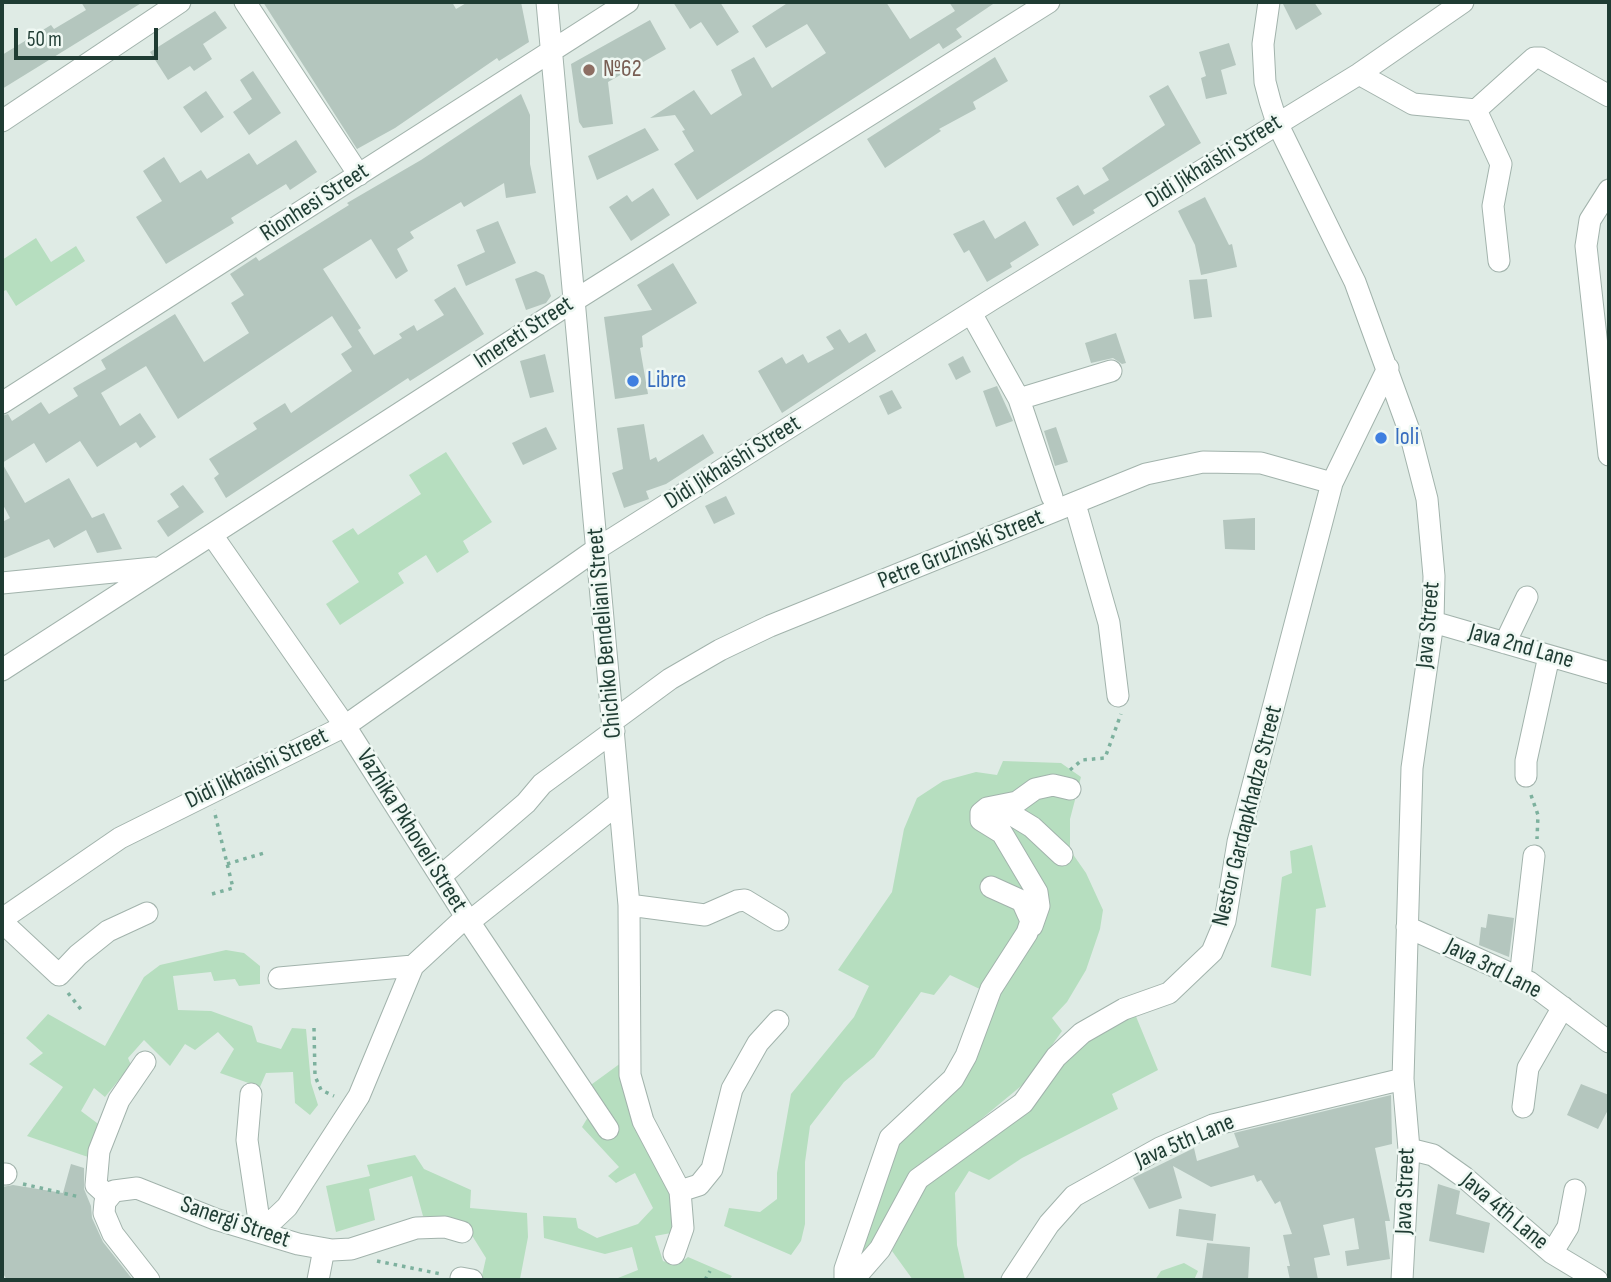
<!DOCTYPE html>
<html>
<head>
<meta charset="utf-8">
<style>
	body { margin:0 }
	#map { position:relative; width:1611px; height:1282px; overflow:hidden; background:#dfebe5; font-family:"Sofia Sans Condensed",sans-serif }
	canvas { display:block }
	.frame { position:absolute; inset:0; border:4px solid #1f3c33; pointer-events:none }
	.scale { position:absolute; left:14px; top:28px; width:144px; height:32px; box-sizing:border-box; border:4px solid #1f3c33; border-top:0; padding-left:9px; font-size:21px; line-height:24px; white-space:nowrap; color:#1f3c33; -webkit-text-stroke:5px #eff8f3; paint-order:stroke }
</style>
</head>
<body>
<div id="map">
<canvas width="1611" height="1282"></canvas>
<div class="frame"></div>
<div class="scale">50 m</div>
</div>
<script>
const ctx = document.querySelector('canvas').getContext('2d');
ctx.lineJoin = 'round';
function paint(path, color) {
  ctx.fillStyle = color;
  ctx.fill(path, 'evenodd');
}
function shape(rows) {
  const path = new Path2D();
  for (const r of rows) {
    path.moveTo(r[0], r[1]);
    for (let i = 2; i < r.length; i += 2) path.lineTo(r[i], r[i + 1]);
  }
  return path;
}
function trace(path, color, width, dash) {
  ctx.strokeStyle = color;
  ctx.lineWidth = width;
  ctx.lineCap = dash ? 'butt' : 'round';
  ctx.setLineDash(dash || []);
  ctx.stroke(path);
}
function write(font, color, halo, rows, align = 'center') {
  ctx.font = font + ' "Sofia Sans Condensed",sans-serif';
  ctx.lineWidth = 5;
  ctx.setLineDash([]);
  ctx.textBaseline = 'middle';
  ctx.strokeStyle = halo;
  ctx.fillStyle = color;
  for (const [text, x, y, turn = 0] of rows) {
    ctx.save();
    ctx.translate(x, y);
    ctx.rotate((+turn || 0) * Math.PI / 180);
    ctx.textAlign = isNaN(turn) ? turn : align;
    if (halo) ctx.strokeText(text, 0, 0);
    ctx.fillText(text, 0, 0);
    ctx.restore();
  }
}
paint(shape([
	[36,238,51,262,76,246,85,261,16,306,6,290,2,292,2,260],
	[446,452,492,522,463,541,469,552,437,573,426,555,398,573,404,583,340,625,326,604,359,582,332,541,353,528,358,535,421,494,409,475],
	[1003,761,1061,763,1081,777,1070,819,1070,850,1086,873,1103,910,1100,929,1086,970,1067,1002,1052,1018,1062,1031,1026,1082,922,1168,869,1257,857,1262,898,1143,959,1085,984,991,950,975,934,995,921,992,874,1057,844,1082,810,1126,805,1162,805,1224,801,1241,791,1255,724,1226,729,1208,760,1212,777,1199,777,1173,791,1094,854,1017,869,986,838,970,892,892,904,829,917,798,943,781,976,772,997,775],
	[1312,845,1326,907,1316,909,1311,976,1271,967,1282,877,1292,873,1290,851],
	[226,950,244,953,260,966,260,984,239,986,235,979,214,981,211,972,173,976,178,1010,211,1011,252,1026,257,1042,281,1049,292,1028,306,1029,311,1083,318,1105,310,1115,295,1103,293,1072,266,1073,260,1087,220,1073,234,1049,218,1032,195,1050,185,1044,170,1066,144,1040,128,1058,131,1065,105,1097,94,1088,81,1111,101,1126,88,1157,27,1136,63,1087,29,1064,43,1053,26,1038,48,1014,105,1046,144,977,160,965],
	[1135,1014,1158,1070,1112,1094,1118,1109,1022,1158,989,1180,969,1171,955,1193,957,1245,965,1280,913,1280,892,1251,927,1180,1074,1049],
	[625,1060,676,1212,671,1233,655,1236,663,1261,677,1265,688,1257,732,1276,729,1280,613,1280,638,1270,632,1247,605,1254,544,1238,543,1216,576,1218,578,1228,597,1238,638,1224,653,1208,635,1173,616,1183,608,1176,619,1167,582,1127,588,1117,588,1087],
	[415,1155,424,1169,471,1190,470,1208,527,1213,528,1237,520,1279,526,1280,481,1280,486,1258,463,1221,423,1216,412,1176,369,1189,375,1220,336,1232,326,1186,370,1176,367,1165],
	[1184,1263,1198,1271,1194,1280,1155,1280,1161,1271]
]), '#b6debf');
paint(shape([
	[81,2,143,2,2,89,2,55,51,25,54,29,86,10],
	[263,2,452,2,456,9,468,2,521,2,529,42,499,61,497,58,395,128,357,149],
	[673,2,720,2,739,32,717,46,701,22,690,29],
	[789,2,886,2,910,39,955,11,949,2,996,2,956,29,962,37,943,49,939,43,697,200,674,164,694,151,682,131,685,130,675,115,650,118,694,90,711,115,742,95,731,70,754,57,772,88,826,53,807,24,766,48,752,26],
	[1282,2,1314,2,1322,14,1296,30],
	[215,11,227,28,203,44,212,59,194,71,190,66,168,80,150,52],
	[650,20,666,49,608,82,613,124,583,128,579,122,571,64],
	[1229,43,1236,65,1221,70,1227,94,1206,99,1201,78,1206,76,1199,52],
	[995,57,1008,81,973,102,976,109,939,129,941,131,885,168,867,139],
	[253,71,281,113,249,135,233,112,252,99,240,80],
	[1168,85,1201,143,1093,210,1095,213,1073,226,1056,198,1078,185,1084,195,1109,180,1102,168,1165,125,1149,96],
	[206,91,224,117,201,133,183,107],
	[521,94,530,115,530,164,536,193,506,198,504,183,464,207,461,202,410,232,414,238,397,249,408,271,396,279,371,239,323,269,361,328,358,330,374,355,402,338,399,334,414,325,417,331,444,315,434,300,455,287,484,334,410,381,408,378,226,498,214,478,219,474,209,459,257,429,253,423,285,403,291,413,352,371,341,354,352,347,332,316,178,419,146,366,101,393,120,426,140,413,156,437,140,448,136,442,97,467,80,441,46,463,34,443,2,463,25,503,69,478,92,518,104,513,122,549,97,553,86,530,54,548,49,539,2,559,2,522,10,518,2,503,2,416,8,414,12,421,41,402,49,414,78,396,73,388,106,369,101,360,175,314,204,362,249,333,231,303,244,295,230,274,256,257,259,261,349,205,347,203,421,160],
	[645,128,659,150,597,180,588,156],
	[296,140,317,172,290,190,286,184,231,218,234,223,166,264,136,217,162,201,143,171,164,157,180,183,201,170,207,179,249,153,257,165],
	[653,188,670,215,631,241,609,207,627,195,632,202],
	[1205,197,1229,245,1232,244,1237,267,1201,275,1195,245,1178,211],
	[984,220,995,239,1025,221,1039,245,1010,263,1012,267,987,282,969,250,964,253,953,234],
	[498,221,516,263,466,286,457,265,485,252,476,230],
	[673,263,697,303,642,336,643,347,640,348,648,394,615,399,604,317,652,310,637,285],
	[536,271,544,275,551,296,546,303,526,310,515,279],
	[1207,279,1212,317,1194,319,1189,280],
	[840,329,849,343,866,333,876,351,782,413,758,371,782,357,786,364,803,354,808,363,834,349,826,337],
	[1116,333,1126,363,1122,364,1113,358,1091,363,1085,343],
	[545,354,554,392,530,398,520,361],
	[963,356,971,372,956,380,948,364],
	[997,386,1013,421,996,427,983,391],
	[892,390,902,408,888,415,879,396],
	[644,424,650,460,656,457,658,462,703,434,714,453,666,484,646,491,649,499,624,508,612,473,623,469,617,428],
	[546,427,557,449,523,465,512,443],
	[1056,427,1068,462,1055,466,1044,431],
	[183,485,204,512,168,537,157,521,179,507,170,494],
	[726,496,735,514,714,524,705,506],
	[1255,518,1255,550,1225,549,1223,520],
	[1488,914,1514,918,1509,957,1479,945,1481,927,1486,928],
	[1581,1084,1609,1095,1609,1108,1598,1129,1567,1115],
	[1391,1095,1392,1144,1375,1148,1390,1221,1385,1221,1390,1259,1347,1266,1345,1251,1359,1249,1354,1218,1323,1225,1330,1255,1314,1258,1318,1280,1290,1280,1287,1266,1290,1266,1283,1235,1292,1234,1280,1201,1275,1204,1261,1180,1257,1182,1254,1175,1211,1187,1173,1166,1182,1198,1149,1209,1133,1178,1194,1148,1197,1161,1239,1147,1234,1133],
	[71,1164,84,1168,84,1189,91,1206,92,1218,103,1242,133,1280,7,1280,2,1272,2,1187,13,1185,63,1193],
	[1438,1184,1460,1191,1456,1214,1490,1223,1484,1253,1429,1241],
	[1179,1209,1216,1214,1213,1241,1176,1236],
	[1207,1243,1250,1247,1248,1280,1202,1280]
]), '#b4c6be');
const minor = shape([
	[245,2,359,175],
	[547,2,629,905,630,1075,643,1121,680,1191,683,1228,674,1254],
	[1269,2,1263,44,1265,82,1270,101,1277,123,1355,282,1410,433,1427,499,1434,576,1433,622,1412,768,1403,1079,1409,1149,1402,1280],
	[1359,74,1413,104,1476,110,1534,58,1541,58,1609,96],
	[1476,110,1501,164,1493,206,1499,261],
	[2,121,180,2],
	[1609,190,1590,220,1586,246,1609,455],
	[971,313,1019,399,1052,497],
	[1019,399,1111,371],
	[2,403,628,2],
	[1075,504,1109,623,1118,696],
	[212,535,345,726,466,917,608,1129],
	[2,583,154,568],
	[1433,622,1609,673],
	[1505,643,1527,597],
	[2,670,572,302,1049,2],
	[613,721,670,679,720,650,770,626,1146,474,1203,462,1261,463,1332,483],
	[1526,776,1526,761,1549,656],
	[999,807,1032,827,1062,855],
	[441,876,526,803,542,784,614,731],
	[629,905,705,915,737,901,745,900,778,920],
	[2,919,120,838,345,726,598,548,991,300,1359,74,1463,2],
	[2,922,59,975,78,955,108,931,147,913],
	[469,922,619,803],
	[1032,926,1039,906,1037,892,1002,833,981,820,981,813,987,808,1017,802,1035,789,1053,785,1070,789],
	[1407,927,1529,982,1609,1042],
	[279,978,413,966],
	[1520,978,1534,856],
	[251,1094,247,1140,260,1227],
	[1523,1107,1528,1068,1563,1007],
	[1409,1149,1433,1155,1464,1177,1552,1253,1597,1280],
	[2,1174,6,1174],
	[680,1191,699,1185,712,1169,732,1089,758,1043,778,1021],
	[108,1196,96,1185,99,1151,119,1100,145,1062],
	[254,1230,269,1224,287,1207,359,1096,413,966,466,917],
	[1552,1253,1568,1227,1575,1190],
	[461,1278,472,1280],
	[149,1280,113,1234,104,1213,105,1202,114,1191,137,1188,215,1219,298,1244,332,1250,351,1249,416,1228,445,1227,462,1232],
	[318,1280,324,1249],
	[845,1280,845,1269,890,1138,953,1079,966,1056,991,989,1027,933,1031,921,1022,901,991,887],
	[853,1280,880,1249,918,1179,1023,1103,1056,1057,1082,1033,1124,1009,1169,993,1212,952,1225,921,1238,842,1332,483,1388,368],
	[1012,1280,1049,1224,1074,1196,1160,1148,1213,1125,1403,1079]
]);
trace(minor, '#a2b3ac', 23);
trace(shape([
	[1070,770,1082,760,1105,758,1121,714],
	[1531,795,1538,815,1537,839],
	[227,864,264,853],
	[212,894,233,888,214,810],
	[68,993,83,1012],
	[314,1028,315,1076,321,1090,334,1096],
	[2,1033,3,1032],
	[23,1184,80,1197],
	[377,1261,441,1274],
	[705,1280,710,1271]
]), '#7db19e', 3.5, [3.5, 5]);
trace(minor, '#fff', 21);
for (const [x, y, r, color] of [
	[589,70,7,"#8d6e63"],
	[633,381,7,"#3f7fe0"],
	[1381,438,7,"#3f7fe0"]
]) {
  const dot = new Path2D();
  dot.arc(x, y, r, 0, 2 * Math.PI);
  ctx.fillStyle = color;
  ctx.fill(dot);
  trace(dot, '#eff8f3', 2.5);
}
write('24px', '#785e54', '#eff8f3', [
	["№62",603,70]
], 'left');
write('24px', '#1f3c33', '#eff8f3', [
	["Didi Jikhaishi Street",1214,162,-32],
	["Rionhesi Street",315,203,-33],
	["Imereti Street",524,333,-33],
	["Didi Jikhaishi Street",733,463,-32],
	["Petre Gruzinski Street",961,550,-22],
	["Java Street",1429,625,-85],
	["Chichiko Bendeliani Street",605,633,-95],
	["Java 2nd Lane",1521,647,16],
	["Didi Jikhaishi Street",257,769,-26],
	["Nestor Gardapkhadze Street",1248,816,-76],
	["Vazhika Pkhoveli Street",411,831,58],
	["Java 3rd Lane",1493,969,27],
	["Java 5th Lane",1185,1142,-23],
	["Java Street",1406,1191,-88],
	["Java 4th Lane",1504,1212,40],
	["Sanergi Street",235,1223,19]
]);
write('24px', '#366cbe', '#eff8f3', [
	["Libre",647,381],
	["Ioli",1395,438]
], 'left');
</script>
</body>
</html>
